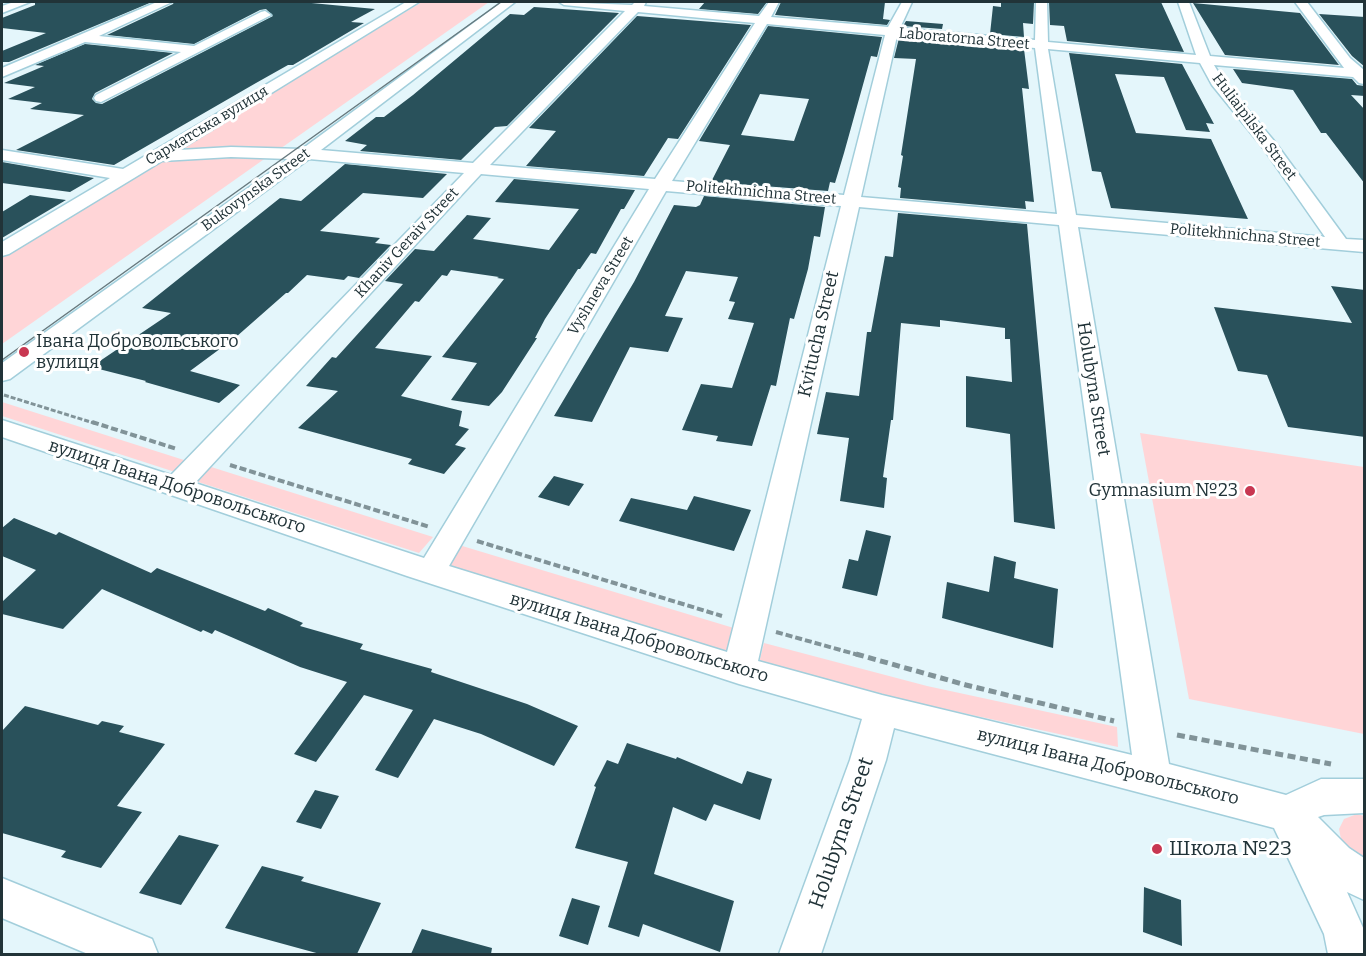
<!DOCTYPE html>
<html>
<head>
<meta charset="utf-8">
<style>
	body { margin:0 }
	#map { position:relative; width:1366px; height:956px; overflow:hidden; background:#e4f6fb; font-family:Bitter,serif }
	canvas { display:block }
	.frame { position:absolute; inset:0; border:3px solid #213338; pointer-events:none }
</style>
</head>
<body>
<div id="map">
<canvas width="1366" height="956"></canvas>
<div class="frame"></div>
</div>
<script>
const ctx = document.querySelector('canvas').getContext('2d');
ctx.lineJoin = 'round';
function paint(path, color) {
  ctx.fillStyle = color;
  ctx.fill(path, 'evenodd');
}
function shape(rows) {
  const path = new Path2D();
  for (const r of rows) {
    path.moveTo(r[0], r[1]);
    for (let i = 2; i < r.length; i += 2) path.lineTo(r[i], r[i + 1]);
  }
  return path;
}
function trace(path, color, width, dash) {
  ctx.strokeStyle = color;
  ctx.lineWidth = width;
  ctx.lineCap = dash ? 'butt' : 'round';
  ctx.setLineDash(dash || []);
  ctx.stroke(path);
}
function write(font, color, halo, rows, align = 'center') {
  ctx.font = font + ' Bitter,serif';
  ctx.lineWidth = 6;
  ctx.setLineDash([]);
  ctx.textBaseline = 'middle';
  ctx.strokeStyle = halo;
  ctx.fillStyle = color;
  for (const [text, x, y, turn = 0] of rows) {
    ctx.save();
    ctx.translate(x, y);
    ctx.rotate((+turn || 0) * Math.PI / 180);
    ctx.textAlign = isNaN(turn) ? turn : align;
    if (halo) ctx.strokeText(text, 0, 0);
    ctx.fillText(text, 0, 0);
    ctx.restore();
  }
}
paint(shape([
	[422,2,489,2,277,151,180,148],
	[270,155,2,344,2,255,152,164,164,159],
	[2,402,187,461,175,472,2,416],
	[1140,433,1364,467,1364,734,1189,699],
	[208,466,433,537,419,553,192,480],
	[459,545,737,629,727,651,445,564],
	[764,643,927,686,1117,727,1118,747,922,704,759,663],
	[1357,814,1364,816,1364,867,1354,859,1342,844,1339,829,1344,819]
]), '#ffd5d7');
paint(shape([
	[35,2,152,2,9,62,2,62,2,51,46,33,2,28,2,18,35,5],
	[174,2,301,2,375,9,351,22,364,23,293,65,288,65,256,83,114,165,16,150,84,115,30,109,42,103,8,99,35,87,4,83,44,66,35,65,85,44,173,53,95,93,92,99,96,103,102,104,273,16,266,9,260,10,194,44,107,35,173,4],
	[705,2,767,2,758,14,699,9],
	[781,2,885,2,883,19,890,20,887,25,775,15],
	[1001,2,1034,2,1033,24,1023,23,1024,37,990,34,993,6,1001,7],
	[1049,2,1161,2,1184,52,1067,41,1064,26,1050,25],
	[1193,3,1300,13,1339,65,1225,55],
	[534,7,619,13,507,126,495,127,461,160,360,151,367,145,345,141,376,117,384,117,413,95,510,14,524,15],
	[1319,14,1365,17,1365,67,1352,56],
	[637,16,751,25,678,139,668,138,644,176,526,166,556,131,529,128],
	[906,21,943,24,942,29,903,26],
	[768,26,882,37,877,57,871,56,844,153,835,183,830,182,828,191,711,182,730,145,699,141],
	[760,94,809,99,794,141,741,135],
	[899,38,943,44,1024,49,1029,89,1022,88,1034,202,1025,201,1026,209,900,198,901,188,898,187,903,156,901,155,916,59,894,58],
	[1069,53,1182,64,1214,124,1206,123,1210,132,1186,130,1164,77,1115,74,1136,133,1211,139,1248,219,1111,208,1101,172,1092,171],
	[1233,69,1352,79,1357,85,1365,86,1365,96,1351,95,1365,110,1365,184,1326,133,1321,133,1293,90,1242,83],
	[2,162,94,178,70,192,2,183],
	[345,164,447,174,423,198,363,193,320,231,380,238,375,243,391,245,359,278,348,276,344,280,307,275,288,293,286,293,236,337,190,371,240,385,219,403,145,382,146,381,91,367,171,313,142,308,280,198,301,201],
	[514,179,635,190,624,209,621,209,596,254,591,253,580,269,578,269,545,319,535,338,537,338,502,392,489,406,451,400,477,363,442,357,504,279,497,278,499,277,451,270,447,276,442,275,419,302,415,301,375,348,432,356,401,396,462,411,459,426,469,429,455,445,466,448,444,474,408,464,412,459,298,428,338,391,306,386,332,357,336,358,403,284,385,281,415,249,434,251,467,215,491,218,473,239,549,250,579,209,495,202],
	[30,195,66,200,2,238,2,212],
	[704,196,825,207,820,237,814,236,808,269,794,319,790,318,776,386,771,385,752,446,716,441,718,436,682,430,701,384,732,388,754,323,728,319,735,302,729,301,738,277,686,271,665,316,683,318,668,352,630,347,592,422,554,416,634,282,674,205,696,207,700,205],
	[898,213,1027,224,1055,529,1014,522,1010,434,966,427,966,376,1012,382,1010,339,1005,339,1005,328,940,320,940,327,901,323,893,420,891,420,883,477,887,478,884,508,840,501,849,438,817,434,826,392,859,396,867,332,871,332,885,256,893,257],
	[1331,286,1365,290,1365,437,1288,427,1267,375,1238,371,1214,307,1352,323],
	[554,476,584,484,569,506,538,497],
	[694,496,751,510,734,551,619,521,631,498,687,510],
	[14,518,56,535,59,532,151,573,157,568,265,611,268,608,303,623,300,626,363,644,360,649,432,669,431,672,527,704,578,726,554,766,481,734,434,719,398,778,375,770,413,710,364,695,316,762,294,754,347,682,300,667,215,630,212,634,203,630,201,632,102,589,63,629,2,614,2,602,36,570,2,556,2,528],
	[866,530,891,536,877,596,842,588,849,559,858,561],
	[994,556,1016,562,1014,578,1058,589,1053,648,942,618,947,582,989,592],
	[25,706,98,725,102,721,124,726,119,732,165,744,117,806,142,812,101,868,61,857,66,851,2,833,2,731],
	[627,743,676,759,677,757,742,784,747,771,772,779,760,820,714,804,706,821,673,807,654,874,734,901,720,952,643,924,639,937,608,927,628,862,575,848,596,787,594,786,607,760,618,764],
	[315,790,339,796,321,829,296,822],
	[179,835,219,845,181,905,139,893],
	[262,866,304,877,301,881,381,903,357,954,320,954,225,928],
	[1144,887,1181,900,1182,946,1143,932],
	[572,898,600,906,588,945,559,936],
	[422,929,492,948,491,954,411,954]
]), '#29515b');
const minor = shape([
	[14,2,30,2,2,13,2,6,14,2],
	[157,2,172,2,99,36,194,46,261,12,265,11,271,15,101,102,96,101,94,98,96,95,181,52,85,42,2,77,2,68,157,2],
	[406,2,419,2,179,150,231,147,302,149,502,2,515,2,321,150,473,163,625,11,564,5,559,2,632,5,635,2,646,2,644,6,759,16,769,2,779,2,771,17,888,27,902,2,912,2,900,28,1035,40,1036,2,1047,2,1048,42,1196,55,1178,2,1189,2,1210,56,1344,68,1295,2,1307,2,1350,58,1364,70,1364,84,1359,83,1353,77,1214,65,1223,80,1275,142,1346,239,1364,240,1364,252,1078,227,1169,764,1286,795,1321,779,1364,779,1364,813,1324,815,1318,817,1349,848,1364,858,1364,900,1347,892,1364,930,1364,954,1328,954,1324,934,1274,828,894,728,886,760,821,954,779,954,850,760,862,719,739,684,407,576,2,437,2,420,171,475,464,173,309,159,10,379,2,381,2,363,289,159,231,157,162,161,9,254,2,256,2,242,110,178,2,160,2,150,123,169,406,2],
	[638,12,755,23,655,179,490,165,638,12],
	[767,24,885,35,844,195,672,181,767,24],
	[897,36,1035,48,1057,214,861,197,897,36],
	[1048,49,1200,63,1212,85,1263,148,1325,237,1076,215,1048,49],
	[481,174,649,189,424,558,195,483,481,174],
	[666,191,841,206,727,652,449,566,666,191],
	[859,207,1059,225,1132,755,882,695,758,661,859,207],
	[2,878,152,939,158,954,88,954,2,918,2,878]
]);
trace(minor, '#a2cedb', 3);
trace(shape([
	[4,395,97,424]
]), '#819398', 3, [5, 2]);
trace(shape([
	[92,422,177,449],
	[230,465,430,527],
	[477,541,722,616],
	[776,632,862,656]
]), '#819398', 4, [7, 3]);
trace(shape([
	[856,654,966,685,1114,721],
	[1177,735,1331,764]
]), '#819398', 5, [8, 4.5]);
paint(minor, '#fff');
trace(shape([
	[2,360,501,2]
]), '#67797e', 1.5);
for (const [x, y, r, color] of [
	[24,352,6,"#c83751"],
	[1250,491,6,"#c83751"],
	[1157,849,6,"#c83751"]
]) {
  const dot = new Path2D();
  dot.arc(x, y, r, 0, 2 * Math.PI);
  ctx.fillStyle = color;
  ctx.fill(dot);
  trace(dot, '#fff', 2);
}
write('15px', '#213338', '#fff', [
	["Laboratorna Street",964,39,5],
	["Сарматська вулиця",207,126,-31],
	["Huliaipilska Street",1254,127,53],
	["Bukovynska Street",256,190,-36],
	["Politekhnichna Street",761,193,5],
	["Politekhnichna Street",1245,236,5],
	["Khaniv Geraiv Street",407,243,-47],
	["Vyshneva Street",601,286,-59]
]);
write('18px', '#213338', '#fff', [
	["Kvitucha Street",819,334,-77],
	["Holubyna Street",1093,389,81],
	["вулиця Івана Добровольського",177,487,18],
	["вулиця Івана Добровольського",639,638,17],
	["вулиця Івана Добровольського",1108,767,14]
]);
write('18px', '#213338', '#fff', [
	["Івана Добровольського",36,342],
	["вулиця",36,363],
	["Gymnasium №23",1238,491,"right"]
], 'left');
write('21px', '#213338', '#fff', [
	["Holubyna Street",842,833,-71]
]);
write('21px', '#213338', '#fff', [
	["Школа №23",1169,849]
], 'left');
</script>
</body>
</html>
